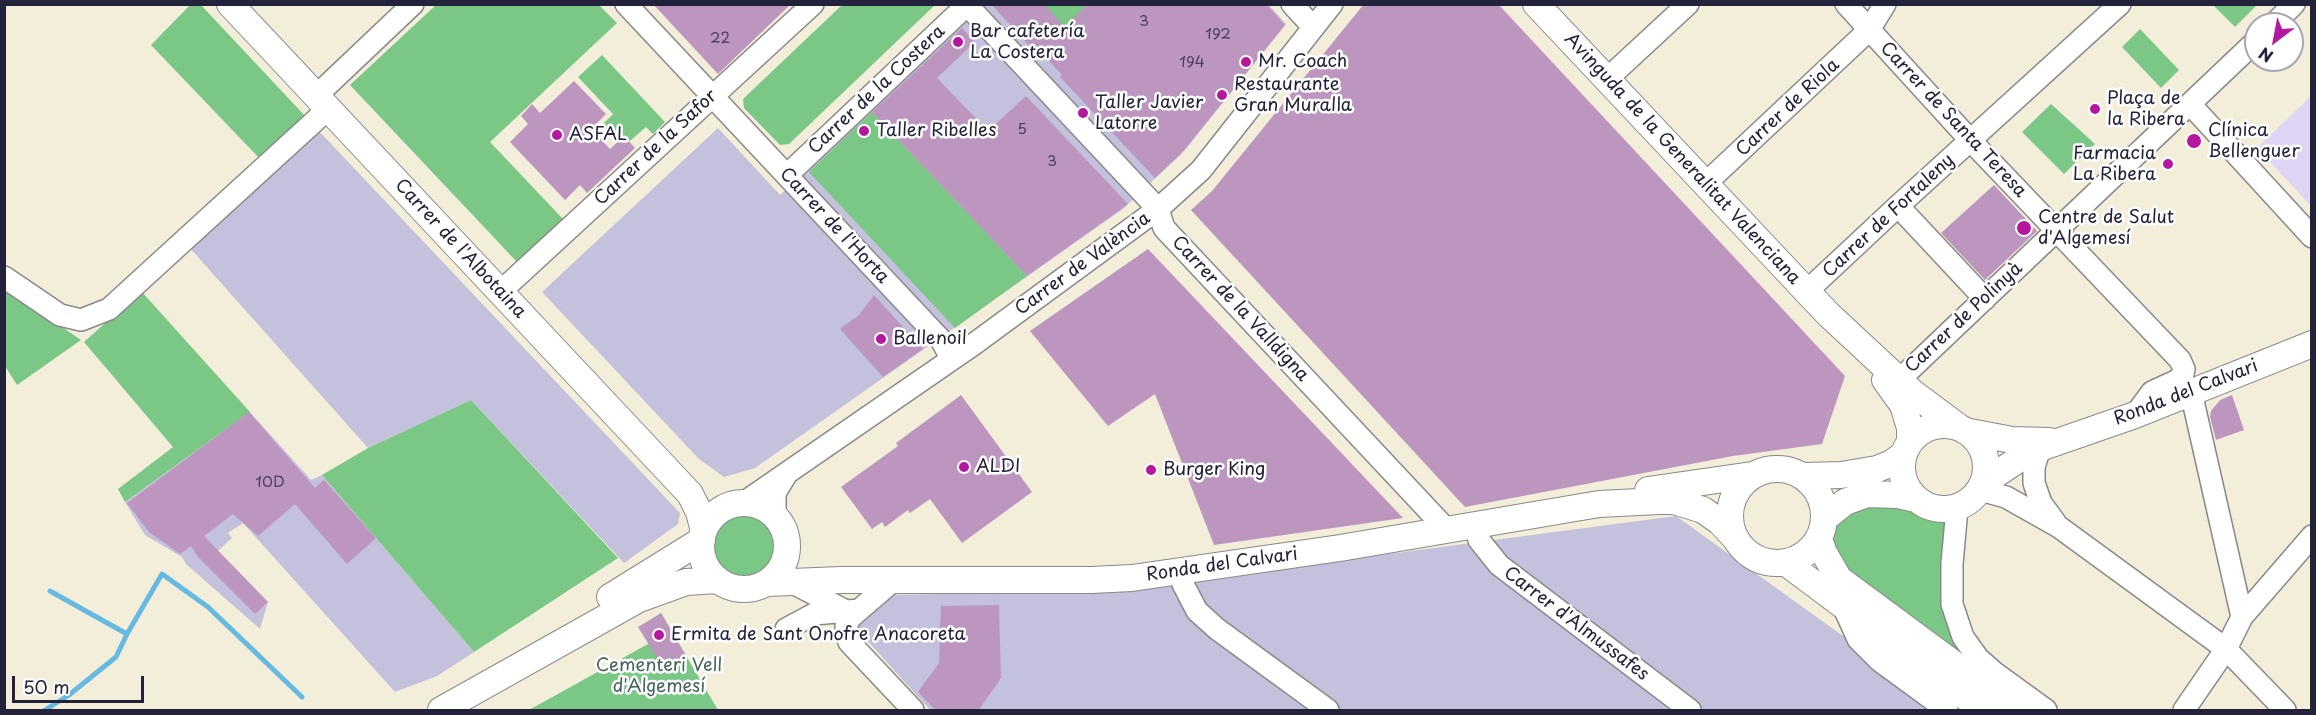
<!DOCTYPE html>
<html>
<head>
<meta charset="utf-8">
<style>
	body { margin:0 }
	#map { position:relative; width:2316px; height:715px; overflow:hidden; background:#f3eeda; font-family:"Playpen Sans",sans-serif }
	canvas { display:block }
	.frame { position:absolute; inset:0; border:6px solid #22223b; pointer-events:none }
	.north { position:absolute; left:2244px; top:12px; width:60px; height:60px; box-sizing:border-box; background:#fff; border:2px solid #a7a7b1; border-radius:50%; rotate:212deg; font-size:16px; font-weight:700; line-height:24px; text-align:center; color:#22223b }
	.north::after { content:''; display:block; margin:auto; width:21px; height:27px; background:#b5179e; clip-path:polygon(50% 0,100% 100%,50% 72%,0 100%) }
	.scale { position:absolute; left:12px; top:676px; width:132px; height:27px; box-sizing:border-box; border:3px solid #22223b; border-top:0; padding-left:8px; font-size:18px; line-height:21px; white-space:nowrap; color:#22223b; -webkit-text-stroke:4px #fff; paint-order:stroke }
</style>
</head>
<body>
<div id="map">
<canvas width="2316" height="715"></canvas>
<div class="frame"></div>
<div class="north">N</div>
<div class="scale">50 m</div>
</div>
<script>
const ctx = document.querySelector('canvas').getContext('2d');
ctx.lineJoin = 'round';
function paint(path, color) {
  ctx.fillStyle = color;
  ctx.fill(path, 'evenodd');
}
function shape(rows) {
  const path = new Path2D();
  for (const r of rows) {
    if (r.length === 3) {
      path.moveTo(r[0] + r[2], r[1]);
      path.arc(r[0], r[1], r[2], 0, 2 * Math.PI);
      continue;
    }
    path.moveTo(r[0], r[1]);
    for (let i = 2; i < r.length; i += 2) path.lineTo(r[i], r[i + 1]);
  }
  return path;
}
function trace(path, color, width, dash) {
  ctx.strokeStyle = color;
  ctx.lineWidth = width;
  ctx.lineCap = dash ? 'butt' : 'round';
  ctx.setLineDash(dash || []);
  ctx.stroke(path);
}
function write(font, color, halo, rows, align = 'center') {
  ctx.font = font + ' "Playpen Sans",sans-serif';
  ctx.lineWidth = 5;
  ctx.setLineDash([]);
  ctx.textBaseline = 'middle';
  ctx.strokeStyle = halo;
  ctx.fillStyle = color;
  for (const [text, x, y, turn = 0] of rows) {
    ctx.save();
    ctx.translate(x, y);
    ctx.rotate((+turn || 0) * Math.PI / 180);
    ctx.textAlign = isNaN(turn) ? turn : align;
    if (halo) ctx.strokeText(text, 0, 0);
    ctx.fillText(text, 0, 0);
    ctx.restore();
  }
}
paint(shape([
	[2311,96,2311,206,2257,148]
]), '#ded5f5');
paint(shape([
	[982,5,1269,5,1286,24,1186,149,1123,209,755,468,724,477,699,459,542,292,718,128,780,195],
	[318,130,680,513,678,524,624,563,471,400,368,448,189,247],
	[250,412,311,480,322,475,474,652,437,676,395,692,243,523,228,533,232,538,218,551,268,602,260,629,186,564,182,557,145,535,125,502],
	[1676,516,1946,710,930,710,854,626,889,595,1108,591]
]), '#c3c1db');
paint(shape([
	[437,4,599,5,617,23,490,142,563,219,517,262,350,85],
	[190,5,201,5,307,118,261,160,151,45],
	[842,5,935,5,789,144,780,145,744,108,743,99],
	[1044,5,1088,5,1064,27],
	[2213,5,2257,5,2235,27],
	[2140,29,2179,70,2161,88,2122,47],
	[602,55,665,122,653,134,646,127,630,141,624,135,617,141,602,125,613,114,578,77],
	[2051,104,2095,144,2064,174,2022,132],
	[872,112,1027,276,955,328,809,172],
	[5,288,81,340,17,385,5,366],
	[141,291,250,412,125,502,118,489,173,447,84,342],
	[471,400,618,558,474,652,322,475,368,448],
	[1865,504,1907,509,1928,519,1947,522,1948,611,1976,669,1839,564,1832,540,1838,520],
	[745,546,33],
	[661,613,718,710,529,710,648,644]
]), '#7bc786');
trace(shape([
	[127,634,162,574,208,607,302,697],
	[45,710,69,695,116,657,127,634,50,591]
]), '#66bae2', 5);
paint(shape([
	[653,4,791,4,718,74],
	[991,4,1044,4,1064,27,1088,4,1266,4,1285,25,1180,155,1155,178,1060,77,1062,75,1039,50,1036,53],
	[1364,4,1498,4,1845,376,1822,444,1733,456,1465,507,1191,210,1212,191],
	[962,28,975,42,937,78,988,131,1026,96,1128,204,1027,276,872,112],
	[574,81,606,114,591,129,610,149,624,136,635,148,587,193,580,185,565,200,510,142,528,124,521,116,532,104,540,113],
	[1994,185,2037,231,1985,280,1941,233],
	[1148,249,1403,518,1214,545,1155,394,1108,426,1030,331],
	[874,295,923,349,883,377,840,329,859,315],
	[961,395,1032,492,962,543,930,499,910,513,908,510,885,527,882,522,872,529,841,487,898,446,896,443],
	[2232,395,2244,430,2216,440,2210,417,2211,411,2220,400],
	[249,412,315,488,324,480,376,538,347,564,295,504,258,536,233,514,204,536,268,602,255,614,198,557,191,546,180,554,149,532,127,503],
	[999,605,1001,678,978,711,936,711,918,692,939,663,941,606],
	[661,613,688,659,666,673,638,627]
]), '#bd96bf');
const minor = shape([
	[626,4,941,340,952,359],
	[966,4,1158,209,1164,228,1448,531],
	[1292,4,1313,27],
	[1846,4,1971,141,2180,360,2184,369,2183,374,2178,380,2152,392,2135,415],
	[2274,24,2294,4],
	[1607,79,1688,4],
	[316,96,413,4],
	[2190,104,2312,237],
	[787,175,968,4],
	[1705,184,1869,30,1885,4],
	[1898,206,1985,299],
	[4,277,60,315,81,320,109,309,328,109],
	[1807,291,1898,206,2120,4],
	[500,292,813,4],
	[1898,381,2256,41],
	[2191,392,2242,617],
	[2040,448,2034,467,2034,483,2041,503,2055,522],
	[1980,490,2006,497,2059,527,2226,649,2285,710],
	[742,504,974,344,1158,209,1201,170,1332,4],
	[1957,508,1952,564,1952,604,1963,637,1978,658,1995,673,2046,710],
	[775,516,775,493,786,475],
	[1475,526,1479,540,1499,565,1690,710],
	[1181,570,1183,584,1197,611,1217,629,1328,710],
	[894,580,851,617,846,625,847,636,849,642,913,710],
	[791,582,846,611],
	[1844,608,1858,639,1880,661,1947,710],
	[786,629,814,614,859,610],
	[2184,710,2226,649,2242,617,2312,536]
]);
const tertiary = shape([
	[230,4,690,494,699,512,704,531],
	[1536,4,1828,314,1913,393,1960,428],
	[1885,380,1903,405,1910,428,1910,442],
	[1944,467,42],
	[1965,431,2012,440,2049,441],
	[1777,516,47],
	[1805,476,1841,475,1877,469,1892,463,1904,454],
	[1983,483,2019,459,2040,448,2135,415,2312,344],
	[1648,490,1752,475],
	[744,546,43],
	[1825,518,1845,502,1867,494,1898,495,1916,499],
	[1819,539,1824,553,1839,579,2016,710],
	[1785,562,1983,710],
	[767,583,841,580,1091,580,1132,578,1340,548,1599,504,1659,501,1674,501,1703,510,1720,522,1736,539],
	[610,597,702,540],
	[441,710,639,599,686,582,718,580]
]);
trace(minor, '#8a888a', 24);
trace(tertiary, '#8a888a', 28);
trace(minor, '#fff', 21);
trace(tertiary, '#fff', 26);
for (const [x, y, r, color] of [
	[958,42,6,"#b5179e"],
	[1246,62,6,"#b5179e"],
	[1222,95,6,"#b5179e"],
	[2095,109,6,"#b5179e"],
	[1083,113,6,"#b5179e"],
	[864,131,6,"#b5179e"],
	[557,135,6,"#b5179e"],
	[2194,141,8,"#b5179e"],
	[2168,164,6,"#b5179e"],
	[2024,228,8,"#b5179e"],
	[881,339,6,"#b5179e"],
	[964,467,6,"#b5179e"],
	[1151,470,6,"#b5179e"],
	[659,635,6,"#b5179e"]
]) {
  const dot = new Path2D();
  dot.arc(x, y, r, 0, 2 * Math.PI);
  ctx.fillStyle = color;
  ctx.fill(dot);
  trace(dot, '#fff', 2);
}
write('15px', '#493f5c', null, [
	["3",1144,22],
	["192",1218,35],
	["22",720,39],
	["194",1192,63],
	["5",1022,130],
	["3",1052,162],
	["10D",270,483]
]);
write('18px', '#22223b', '#fff', [
	["Bar cafetería",970,32],
	["La Costera",970,53],
	["Mr. Coach",1258,62],
	["Restaurante",1234,85],
	["Gran Muralla",1234,106],
	["Plaça de",2107,99],
	["la Ribera",2107,120],
	["Taller Javier",1095,103],
	["Latorre",1095,124],
	["Taller Ribelles",876,131],
	["Clínica",2208,131],
	["Bellenguer",2208,152],
	["ASFAL",569,135],
	["Farmacia",2156,154,"right"],
	["La Ribera",2156,175,"right"],
	["Centre de Salut",2038,218],
	["d'Algemesí",2038,239],
	["Ballenoil",893,339],
	["ALDI",976,467],
	["Burger King",1163,470],
	["Ermita de Sant Onofre Anacoreta",671,635]
], 'left');
write('18px', '#22223b', '#fff', [
	["Carrer de la Costera",877,90,-43],
	["Carrer de Riola",1788,108,-43],
	["Carrer de Santa Teresa",1953,120,47],
	["Carrer de la Safor",656,148,-43],
	["Avinguda de la Generalitat Valenciana",1682,159,47],
	["Carrer de Fortaleny",1889,216,-43],
	["Carrer de l'Horta",834,226,47],
	["Carrer de l'Albotaina",460,249,47],
	["Carrer de València",1083,264,-36],
	["Carrer de la Valldigna",1240,309,47],
	["Carrer de Polinyà",1964,318,-43],
	["Ronda del Calvari",2186,393,-21],
	["Ronda del Calvari",1222,565,-8],
	["Carrer d'Almussafes",1576,624,37]
]);
write('18px', '#466459', '#fff', [
	["Cementeri Vell",659,666],
	["d'Algemesí",659,687]
]);
</script>
</body>
</html>
